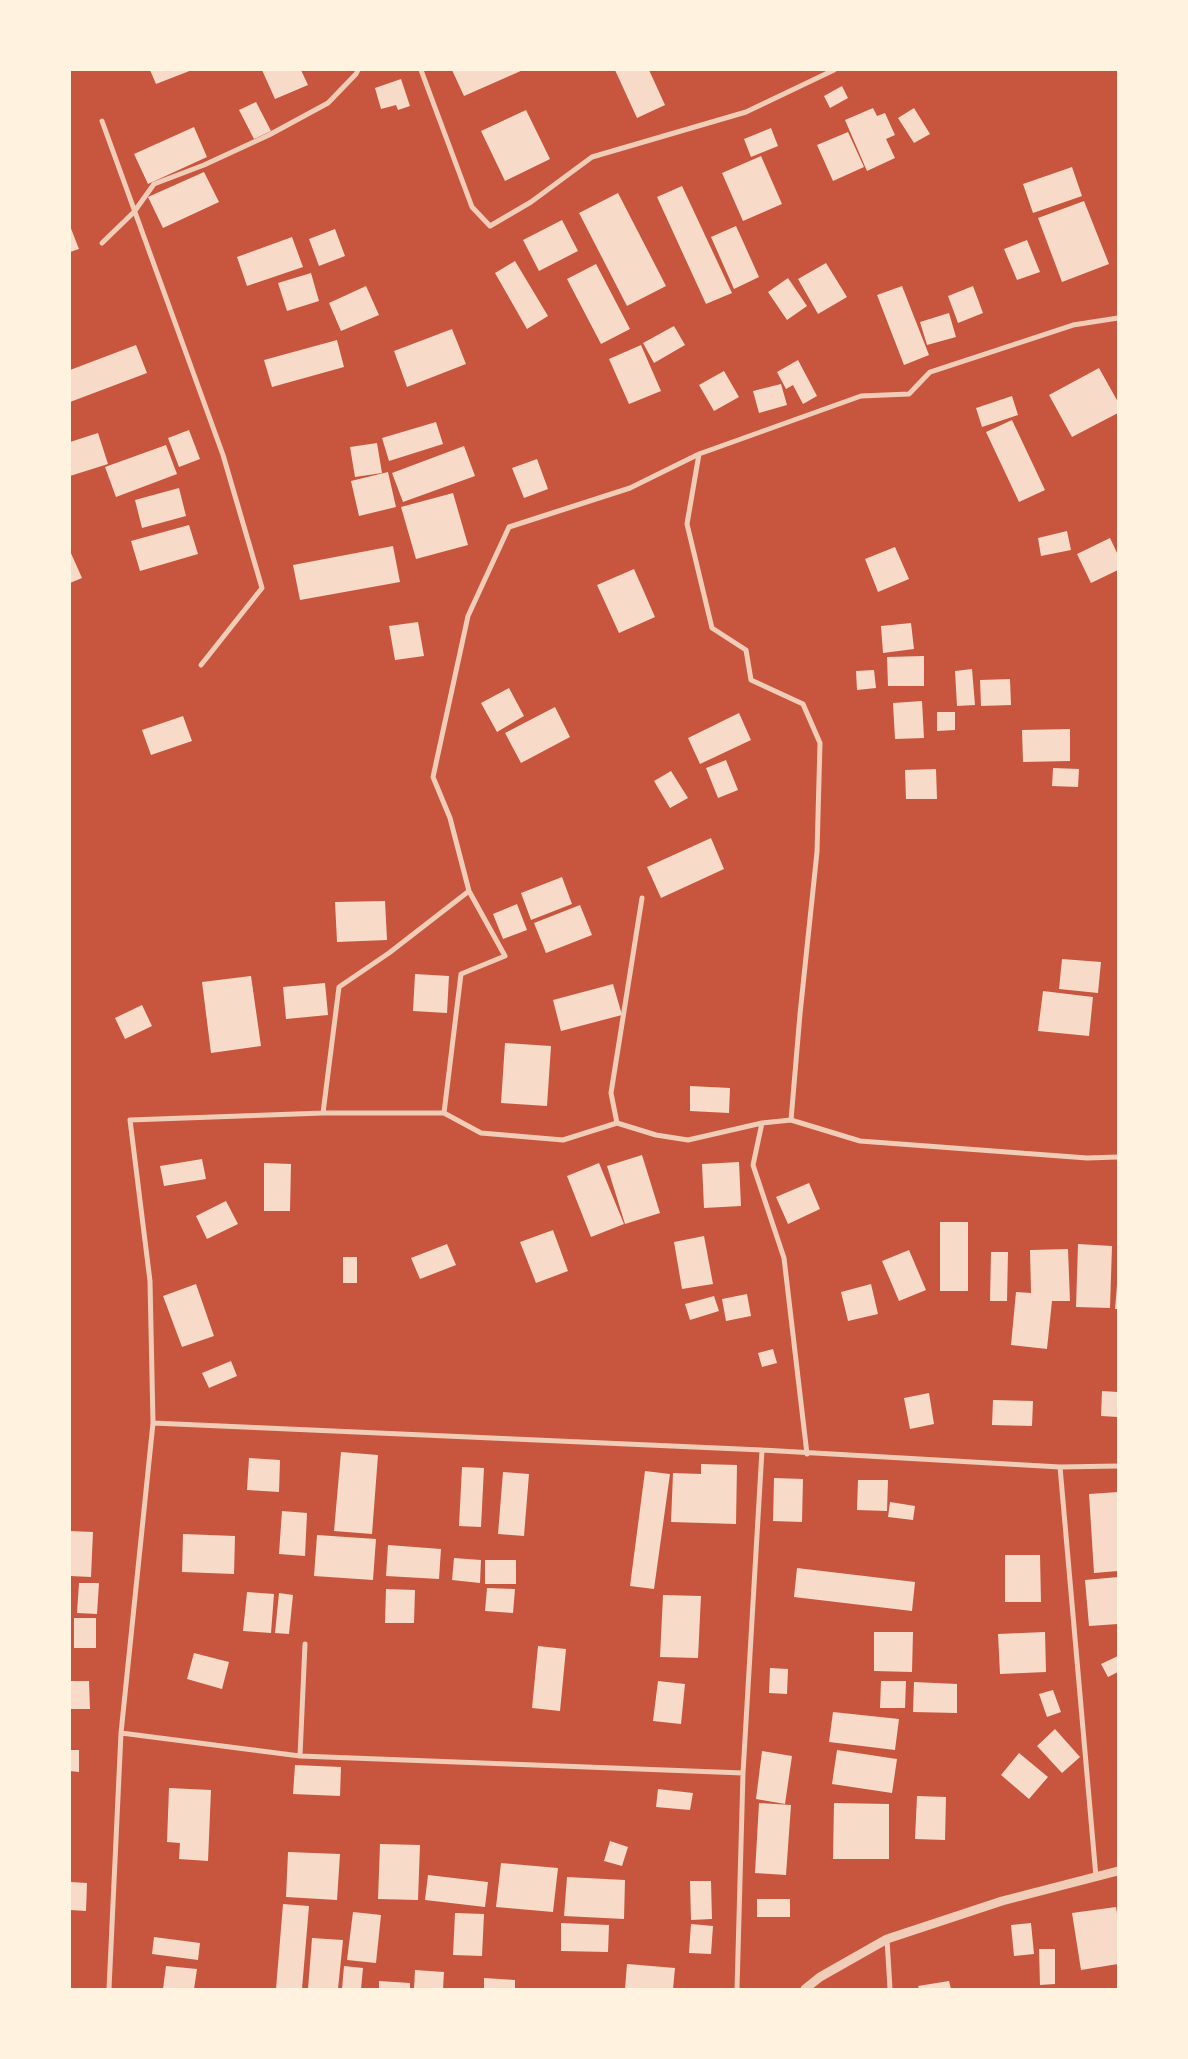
<!DOCTYPE html>
<html>
<head>
<meta charset="utf-8">
<style>
	body { margin:0 }
	#map { position:relative; width:1188px; height:2059px; overflow:hidden; background:#c8553d; font-family:"PT Sans",sans-serif }
	canvas { display:block }
	.frame { position:absolute; inset:0; border:71px solid #fff3e0; pointer-events:none }
</style>
</head>
<body>
<div id="map">
<canvas width="1188" height="2059"></canvas>
<div class="frame"></div>
</div>
<script>
const ctx = document.querySelector('canvas').getContext('2d');
ctx.lineJoin = 'round';
function paint(path, color) {
  ctx.fillStyle = color;
  ctx.fill(path, 'evenodd');
}
function shape(rows) {
  const path = new Path2D();
  for (const r of rows) {
    path.moveTo(r[0], r[1]);
    for (let i = 2; i < r.length; i += 2) path.lineTo(r[i], r[i + 1]);
  }
  return path;
}
function trace(path, color, width, dash) {
  ctx.strokeStyle = color;
  ctx.lineWidth = width;
  ctx.lineCap = dash ? 'butt' : 'round';
  ctx.setLineDash(dash || []);
  ctx.stroke(path);
}
paint(shape([
	[150,70,192,70,156,84],
	[262,70,301,70,308,85,275,99],
	[452,70,523,70,464,96],
	[615,70,649,70,665,105,637,118],
	[401,79,410,106,398,110,396,105,381,109,375,88],
	[842,86,848,98,830,108,824,96],
	[256,102,271,131,254,139,239,110],
	[873,108,877,116,885,113,895,135,886,139,895,158,867,171,845,120],
	[914,108,930,134,914,143,898,118],
	[526,110,550,159,505,181,481,131],
	[194,127,207,157,148,184,134,154],
	[771,128,778,146,751,157,744,139],
	[848,132,864,167,833,181,817,145],
	[761,156,782,204,743,221,722,173],
	[1072,167,1082,196,1033,213,1023,184],
	[204,172,219,202,163,228,148,197],
	[682,186,732,293,706,304,657,197],
	[618,193,666,286,627,306,579,213],
	[1084,201,1109,264,1062,282,1038,218],
	[562,220,578,251,539,271,523,240],
	[70,226,79,249,70,252],
	[736,226,759,277,734,289,711,237],
	[335,229,345,256,319,266,309,239],
	[292,237,303,267,247,286,237,257],
	[1027,240,1040,272,1017,280,1004,249],
	[515,261,548,316,527,329,495,273],
	[826,263,847,297,818,314,798,279],
	[596,264,630,329,601,344,567,279],
	[311,273,319,301,287,311,278,283],
	[788,278,807,306,787,320,768,292],
	[366,286,379,315,341,331,329,303],
	[902,286,929,355,904,365,877,295],
	[973,286,983,313,958,323,948,296],
	[949,313,956,337,927,345,920,322],
	[674,326,685,345,654,363,643,343],
	[452,329,466,364,407,387,394,351],
	[337,340,344,367,272,387,264,360],
	[136,345,147,373,70,402,70,370],
	[641,345,661,391,629,404,609,359],
	[798,360,817,396,803,404,793,385,786,389,777,372],
	[1099,368,1118,402,1118,413,1072,437,1049,395],
	[724,371,739,397,714,411,699,385],
	[781,384,787,405,759,413,753,391],
	[1012,396,1018,415,982,427,976,408],
	[1012,420,1045,490,1019,502,986,432],
	[436,422,443,444,389,461,382,438],
	[189,430,200,459,179,467,168,438],
	[98,433,108,464,70,476,70,442],
	[377,443,382,473,355,477,350,447],
	[166,445,177,474,116,497,105,467],
	[464,446,475,476,403,502,392,473],
	[537,459,548,489,524,498,512,468],
	[388,472,396,507,359,516,351,481],
	[179,488,186,516,142,528,135,500],
	[453,493,468,545,416,559,401,507],
	[189,525,198,554,140,571,131,541],
	[1067,531,1071,550,1041,556,1038,538],
	[1110,538,1118,555,1118,570,1091,583,1077,554],
	[393,546,400,582,300,600,293,565],
	[895,547,909,579,878,592,865,559],
	[70,551,82,578,70,583],
	[634,569,655,617,619,633,597,585],
	[418,622,424,656,395,660,389,626],
	[911,623,914,649,883,653,881,626],
	[924,656,924,686,888,686,887,657],
	[972,669,975,705,957,706,955,671],
	[874,670,876,688,857,690,856,671],
	[1010,679,1011,705,981,706,980,680],
	[509,688,524,716,497,732,481,703],
	[922,701,924,738,895,739,893,703],
	[555,707,570,737,521,763,505,733],
	[937,712,955,712,955,730,937,731],
	[739,713,751,740,700,764,688,738],
	[183,716,192,741,151,755,142,730],
	[1070,729,1070,761,1023,762,1022,730],
	[726,760,738,790,718,798,706,768],
	[1053,768,1079,769,1078,787,1052,786],
	[936,769,937,799,906,799,905,770],
	[671,771,688,798,670,808,654,781],
	[711,838,724,869,661,898,647,867],
	[562,877,572,904,531,920,521,893],
	[385,901,387,940,337,942,335,902],
	[517,904,527,930,503,939,493,914],
	[580,905,592,935,546,953,534,923],
	[1062,959,1101,962,1098,993,1059,989],
	[415,974,449,976,447,1013,413,1011],
	[251,976,261,1046,211,1053,202,982],
	[325,983,328,1015,286,1019,283,987],
	[613,984,622,1015,561,1031,553,1000],
	[1043,991,1093,997,1089,1036,1038,1031],
	[142,1005,152,1026,125,1039,115,1018],
	[505,1043,551,1046,547,1106,501,1103],
	[690,1086,730,1088,729,1113,690,1111],
	[642,1155,660,1213,625,1224,607,1166],
	[202,1159,206,1179,164,1186,160,1166],
	[739,1162,741,1206,704,1208,702,1164],
	[264,1163,291,1164,290,1211,264,1211],
	[599,1163,624,1224,591,1237,567,1176],
	[809,1183,820,1209,788,1224,776,1197],
	[226,1201,238,1224,207,1239,196,1216],
	[940,1222,968,1222,968,1291,940,1291],
	[553,1230,568,1271,536,1283,520,1242],
	[704,1236,713,1284,682,1289,674,1242],
	[447,1244,456,1265,420,1279,411,1258],
	[1078,1244,1112,1246,1110,1308,1076,1307],
	[1068,1249,1070,1301,1052,1301,1047,1349,1011,1345,1016,1292,1031,1293,1030,1250],
	[909,1250,926,1290,899,1301,882,1261],
	[991,1252,1008,1252,1007,1301,990,1301],
	[343,1257,357,1257,357,1283,343,1283],
	[196,1284,214,1336,182,1347,163,1296],
	[871,1284,878,1314,848,1321,841,1292],
	[1117,1285,1118,1285,1118,1309,1115,1309],
	[747,1294,751,1316,726,1321,722,1299],
	[714,1296,719,1311,690,1320,685,1304],
	[773,1349,777,1363,762,1367,758,1353],
	[231,1361,237,1376,209,1388,202,1373],
	[1102,1391,1118,1392,1118,1417,1101,1416],
	[929,1393,934,1424,910,1429,904,1398],
	[993,1400,1033,1401,1032,1426,992,1425],
	[341,1452,378,1455,372,1534,334,1531],
	[249,1458,280,1460,279,1492,247,1490],
	[701,1464,737,1465,736,1524,671,1522,673,1473,701,1474],
	[462,1467,484,1468,481,1527,459,1526],
	[645,1471,670,1474,654,1589,630,1586],
	[503,1472,529,1474,524,1536,498,1534],
	[774,1478,803,1479,802,1522,773,1521],
	[858,1480,888,1480,887,1511,857,1510],
	[1118,1492,1118,1571,1094,1573,1089,1494],
	[890,1502,915,1506,913,1520,888,1517],
	[282,1511,307,1513,305,1556,279,1554],
	[70,1531,93,1532,91,1577,70,1576],
	[183,1534,235,1536,234,1574,182,1572],
	[317,1535,376,1539,373,1580,314,1576],
	[388,1545,441,1549,439,1579,386,1576],
	[1005,1555,1040,1555,1041,1602,1005,1602],
	[454,1558,481,1560,480,1583,452,1580],
	[485,1560,516,1560,516,1584,485,1584],
	[797,1568,915,1582,912,1611,794,1597],
	[1118,1577,1118,1624,1089,1626,1085,1580],
	[79,1583,99,1583,97,1614,77,1613],
	[487,1588,515,1589,513,1613,485,1611],
	[386,1589,415,1590,414,1623,385,1623],
	[247,1592,274,1594,271,1633,243,1631],
	[279,1593,293,1595,289,1634,275,1633],
	[663,1595,701,1596,698,1658,660,1657],
	[74,1618,96,1618,96,1648,74,1648],
	[874,1632,913,1632,912,1672,874,1671],
	[1045,1632,1046,1672,1000,1674,998,1634],
	[538,1646,566,1649,560,1711,532,1708],
	[194,1653,229,1662,222,1689,187,1679],
	[1118,1656,1118,1672,1108,1677,1101,1664],
	[770,1668,788,1669,787,1694,769,1693],
	[70,1681,89,1681,90,1709,70,1709],
	[658,1681,685,1684,681,1724,653,1721],
	[881,1681,906,1681,905,1708,880,1708],
	[914,1682,957,1684,957,1713,913,1712],
	[1053,1690,1061,1712,1047,1717,1039,1694],
	[833,1712,899,1719,895,1750,829,1742],
	[1055,1729,1080,1757,1062,1773,1037,1746],
	[70,1750,79,1750,79,1772,70,1771],
	[837,1750,897,1759,892,1793,832,1784],
	[762,1751,792,1756,785,1804,756,1799],
	[1019,1753,1048,1777,1029,1799,1001,1775],
	[295,1765,341,1767,340,1796,293,1794],
	[169,1788,211,1790,208,1861,179,1859,180,1843,167,1842],
	[658,1789,693,1793,690,1810,656,1807],
	[917,1796,946,1797,945,1840,915,1839],
	[759,1803,791,1805,786,1875,755,1873],
	[834,1803,889,1804,889,1859,833,1859],
	[610,1841,628,1847,622,1866,604,1861],
	[380,1844,420,1845,418,1900,378,1899],
	[288,1852,340,1854,337,1900,286,1897],
	[501,1863,558,1868,553,1912,496,1907],
	[428,1875,488,1882,485,1907,425,1900],
	[567,1877,625,1880,624,1919,564,1916],
	[690,1881,711,1881,712,1919,691,1920],
	[70,1882,87,1883,86,1911,70,1910],
	[757,1899,790,1899,790,1917,757,1917],
	[283,1904,309,1906,302,1989,276,1989],
	[1116,1907,1118,1920,1118,1964,1081,1970,1072,1913],
	[353,1912,381,1915,376,1963,347,1960],
	[455,1913,484,1914,482,1956,453,1955],
	[561,1923,609,1925,608,1952,561,1951],
	[1031,1923,1034,1954,1014,1956,1011,1925],
	[691,1924,713,1926,711,1954,689,1953],
	[154,1937,200,1943,198,1960,152,1954],
	[312,1938,343,1940,338,1989,308,1989],
	[1039,1949,1055,1949,1055,1984,1040,1985],
	[627,1964,675,1968,673,1989,625,1989],
	[166,1966,197,1969,194,1989,163,1989],
	[344,1966,363,1968,361,1989,342,1989],
	[415,1970,444,1972,443,1989,414,1989],
	[484,1978,515,1980,515,1989,484,1989],
	[379,1981,410,1983,410,1989,379,1989],
	[949,1981,951,1989,919,1989,918,1986]
]), '#f7dbc8');
trace(shape([
	[421,70,472,207,490,226,531,202,592,157,746,112,834,70],
	[102,121,223,455,262,588,201,665],
	[102,243,134,212,154,184,204,165,269,135,328,103,356,74,358,70],
	[699,454,687,524,712,628,746,650,751,680,803,704,820,743,817,852,800,1014,791,1120],
	[469,891,450,818,433,777,468,616,509,527,630,488,699,454,861,396,909,394,930,372,1073,325,1118,318],
	[642,898,611,1093,617,1123,656,1135,688,1140,762,1123,791,1120,860,1141,1087,1158,1118,1157],
	[323,1113,444,1113],
	[762,1123,753,1165,784,1258,807,1454],
	[153,1423,762,1450,1060,1467,1118,1466],
	[1060,1467,1096,1877],
	[305,1644,300,1756,743,1773],
	[121,1733,300,1756],
	[887,1939,890,1989],
	[109,1989,121,1733,153,1423,150,1281,130,1120,323,1113,339,987,389,953,469,891,505,956,461,974,444,1113,481,1133,563,1140,617,1123],
	[737,1989,743,1773,762,1450]
]), '#f1ccb7', 5);
trace(shape([
	[805,1989,820,1977,887,1939,1002,1901,1118,1871]
]), '#f1ccb7', 9);
</script>
</body>
</html>
